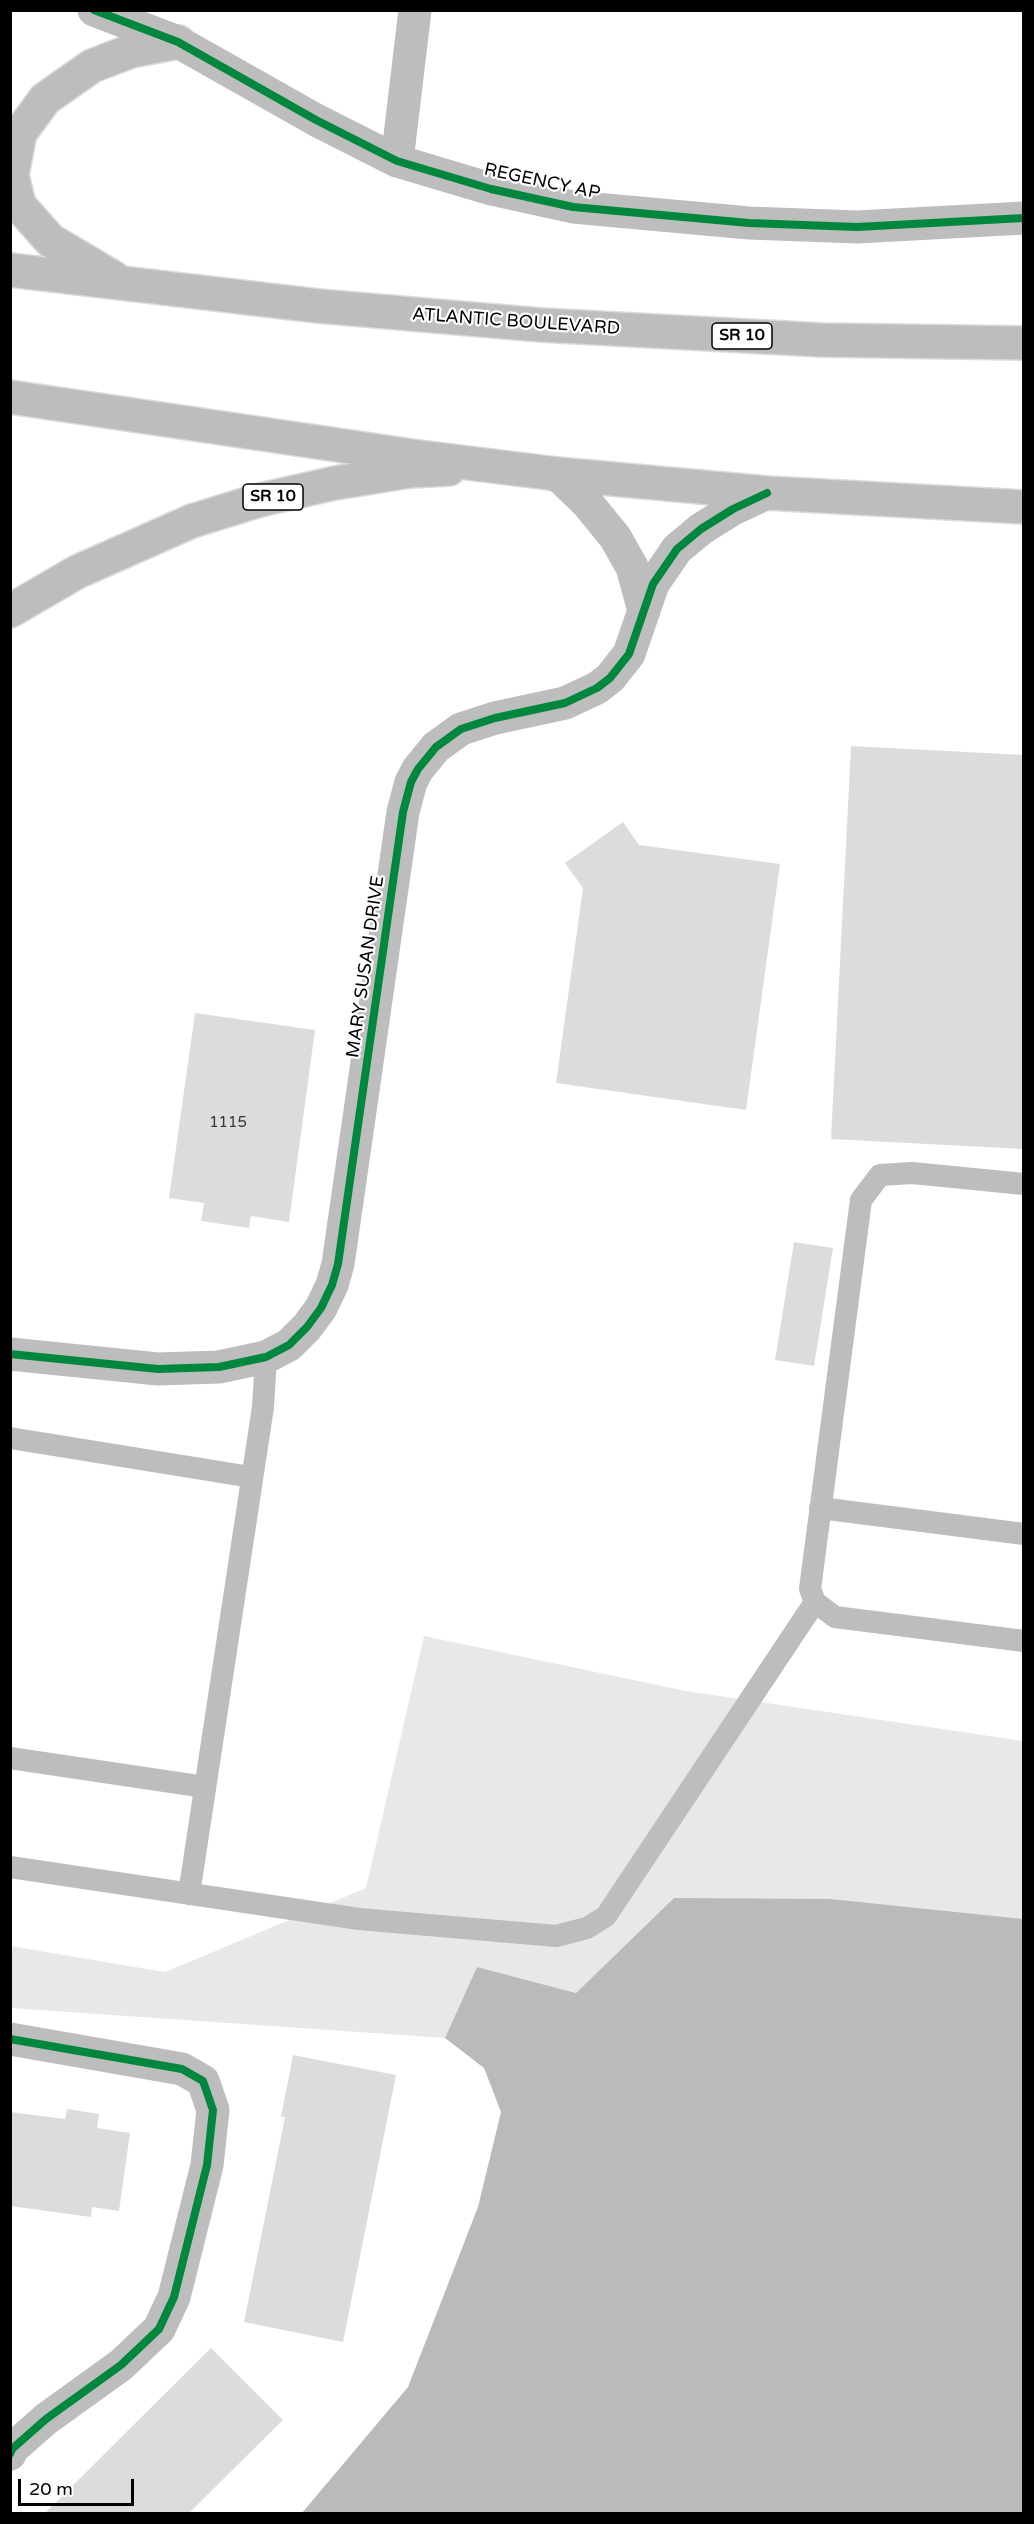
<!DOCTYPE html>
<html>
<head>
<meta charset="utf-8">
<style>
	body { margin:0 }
	#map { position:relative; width:1034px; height:2524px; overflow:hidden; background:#fff; font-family:"Varela Round",sans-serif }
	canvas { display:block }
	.frame { position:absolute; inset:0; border:12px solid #000; pointer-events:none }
	.scale { position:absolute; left:18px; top:2479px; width:116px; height:27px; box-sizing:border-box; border:3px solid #000; border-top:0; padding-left:8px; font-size:18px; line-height:21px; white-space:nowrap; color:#000; -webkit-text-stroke:4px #fff; paint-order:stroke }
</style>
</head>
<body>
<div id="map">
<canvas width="1034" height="2524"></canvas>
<div class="frame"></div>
<div class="scale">20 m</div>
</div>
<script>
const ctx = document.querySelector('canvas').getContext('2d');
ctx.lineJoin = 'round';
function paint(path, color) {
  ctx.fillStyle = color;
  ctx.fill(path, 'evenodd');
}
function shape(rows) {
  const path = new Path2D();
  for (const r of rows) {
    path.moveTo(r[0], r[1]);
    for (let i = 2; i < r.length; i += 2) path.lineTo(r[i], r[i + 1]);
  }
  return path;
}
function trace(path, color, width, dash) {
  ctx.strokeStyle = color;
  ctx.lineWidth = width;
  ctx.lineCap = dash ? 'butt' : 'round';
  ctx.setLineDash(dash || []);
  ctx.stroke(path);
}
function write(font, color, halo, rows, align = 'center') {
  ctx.font = font + ' "Varela Round",sans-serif';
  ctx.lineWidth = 4.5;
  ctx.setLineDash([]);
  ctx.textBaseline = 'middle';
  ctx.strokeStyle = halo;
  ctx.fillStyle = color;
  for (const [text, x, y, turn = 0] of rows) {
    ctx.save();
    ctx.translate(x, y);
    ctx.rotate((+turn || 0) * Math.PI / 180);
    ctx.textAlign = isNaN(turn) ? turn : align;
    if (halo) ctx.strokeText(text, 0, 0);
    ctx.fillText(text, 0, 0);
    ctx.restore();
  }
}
paint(shape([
	[424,1636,686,1691,1023,1741,1023,1919,674,1898,576,1993,477,1967,445,2038,11,2008,10,1946,165,1972,366,1888]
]), '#e8e8e8');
paint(shape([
	[674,1898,830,1899,1023,1919,1023,2513,302,2513,408,2387,478,2207,501,2112,484,2068,445,2038,477,1967,576,1993]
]), '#bababa');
paint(shape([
	[851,746,1024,755,1024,1149,831,1139],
	[623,822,639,845,780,864,746,1110,556,1083,583,888,565,863],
	[195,1013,315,1030,289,1222,251,1216,249,1228,201,1221,204,1203,169,1198],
	[794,1242,833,1248,814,1366,775,1360],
	[293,2055,396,2075,343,2342,244,2322,285,2117,281,2117],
	[67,2109,99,2114,97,2128,130,2133,119,2211,92,2207,91,2217,10,2206,10,2112,65,2119],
	[211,2348,283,2420,188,2514,44,2514]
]), '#dcdcdc');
const primary = shape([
	[10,611,77,572,192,521,260,500,335,483,410,471,449,469]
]);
const highway = shape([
	[10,270,318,306,541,325,822,340,1024,343],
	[114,278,50,240,19,205,12,175,20,133,45,99,92,66,131,51,178,42],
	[10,397,419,457,557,474,767,493,1024,507]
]);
trace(primary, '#dbdbdb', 36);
trace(highway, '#dbdbdb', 36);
trace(shape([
	[1024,1184,912,1173,880,1175,861,1200,810,1589,815,1602,835,1617,1024,1641],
	[10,1438,251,1477],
	[820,1508,1024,1534],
	[10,1758,205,1787],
	[10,1867,359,1919,556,1936,587,1928,606,1916,815,1602],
	[189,1894,263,1407,266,1357]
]), '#bdbdbd', 22);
trace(shape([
	[94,10,178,42,316,120,397,161,491,189,573,207,749,223,857,227,1024,218],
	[397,161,415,10],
	[557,474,588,504,615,537,632,567,644,611],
	[10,1354,158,1369,219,1367,266,1357,289,1345,307,1327,321,1308,332,1285,338,1264,403,812,411,782,418,769,436,747,461,729,495,718,565,703,597,688,610,678,629,654,653,584,677,549,701,529,733,509,767,493],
	[10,2039,182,2069,203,2081,213,2110,207,2165,174,2297,159,2329,121,2365,46,2419,12,2449,10,2454]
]), '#bdbdbd', 33);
trace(primary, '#bdbdbd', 33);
trace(highway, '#bdbdbd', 33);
trace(shape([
	[94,10,178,42,316,120,397,161,491,189,573,207,749,223,857,227,1024,218],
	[10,1354,158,1369,219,1367,266,1357,289,1345,307,1327,321,1308,332,1285,338,1264,403,812,411,782,418,769,436,747,461,729,495,718,565,703,597,688,610,678,629,654,653,584,677,549,701,529,733,509,767,493],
	[10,2039,182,2069,203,2081,213,2110,207,2165,174,2297,159,2329,121,2365,46,2419,12,2449,10,2454]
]), '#00873e', 8);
write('15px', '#373737', null, [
	["1115",228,1123]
]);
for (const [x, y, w] of [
	[742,336,60],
	[273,497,60]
]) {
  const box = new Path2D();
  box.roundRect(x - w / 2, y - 13, w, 26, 4.5);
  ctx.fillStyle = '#fff';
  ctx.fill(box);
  trace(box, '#000', 1.5);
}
write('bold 16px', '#000', null, [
	["SR 10",742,336],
	["SR 10",273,497]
]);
write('18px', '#000', '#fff', [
	["REGENCY AP",542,182,12],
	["ATLANTIC BOULEVARD",516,322,4],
	["MARY SUSAN DRIVE",366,967,-82]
]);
</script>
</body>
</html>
